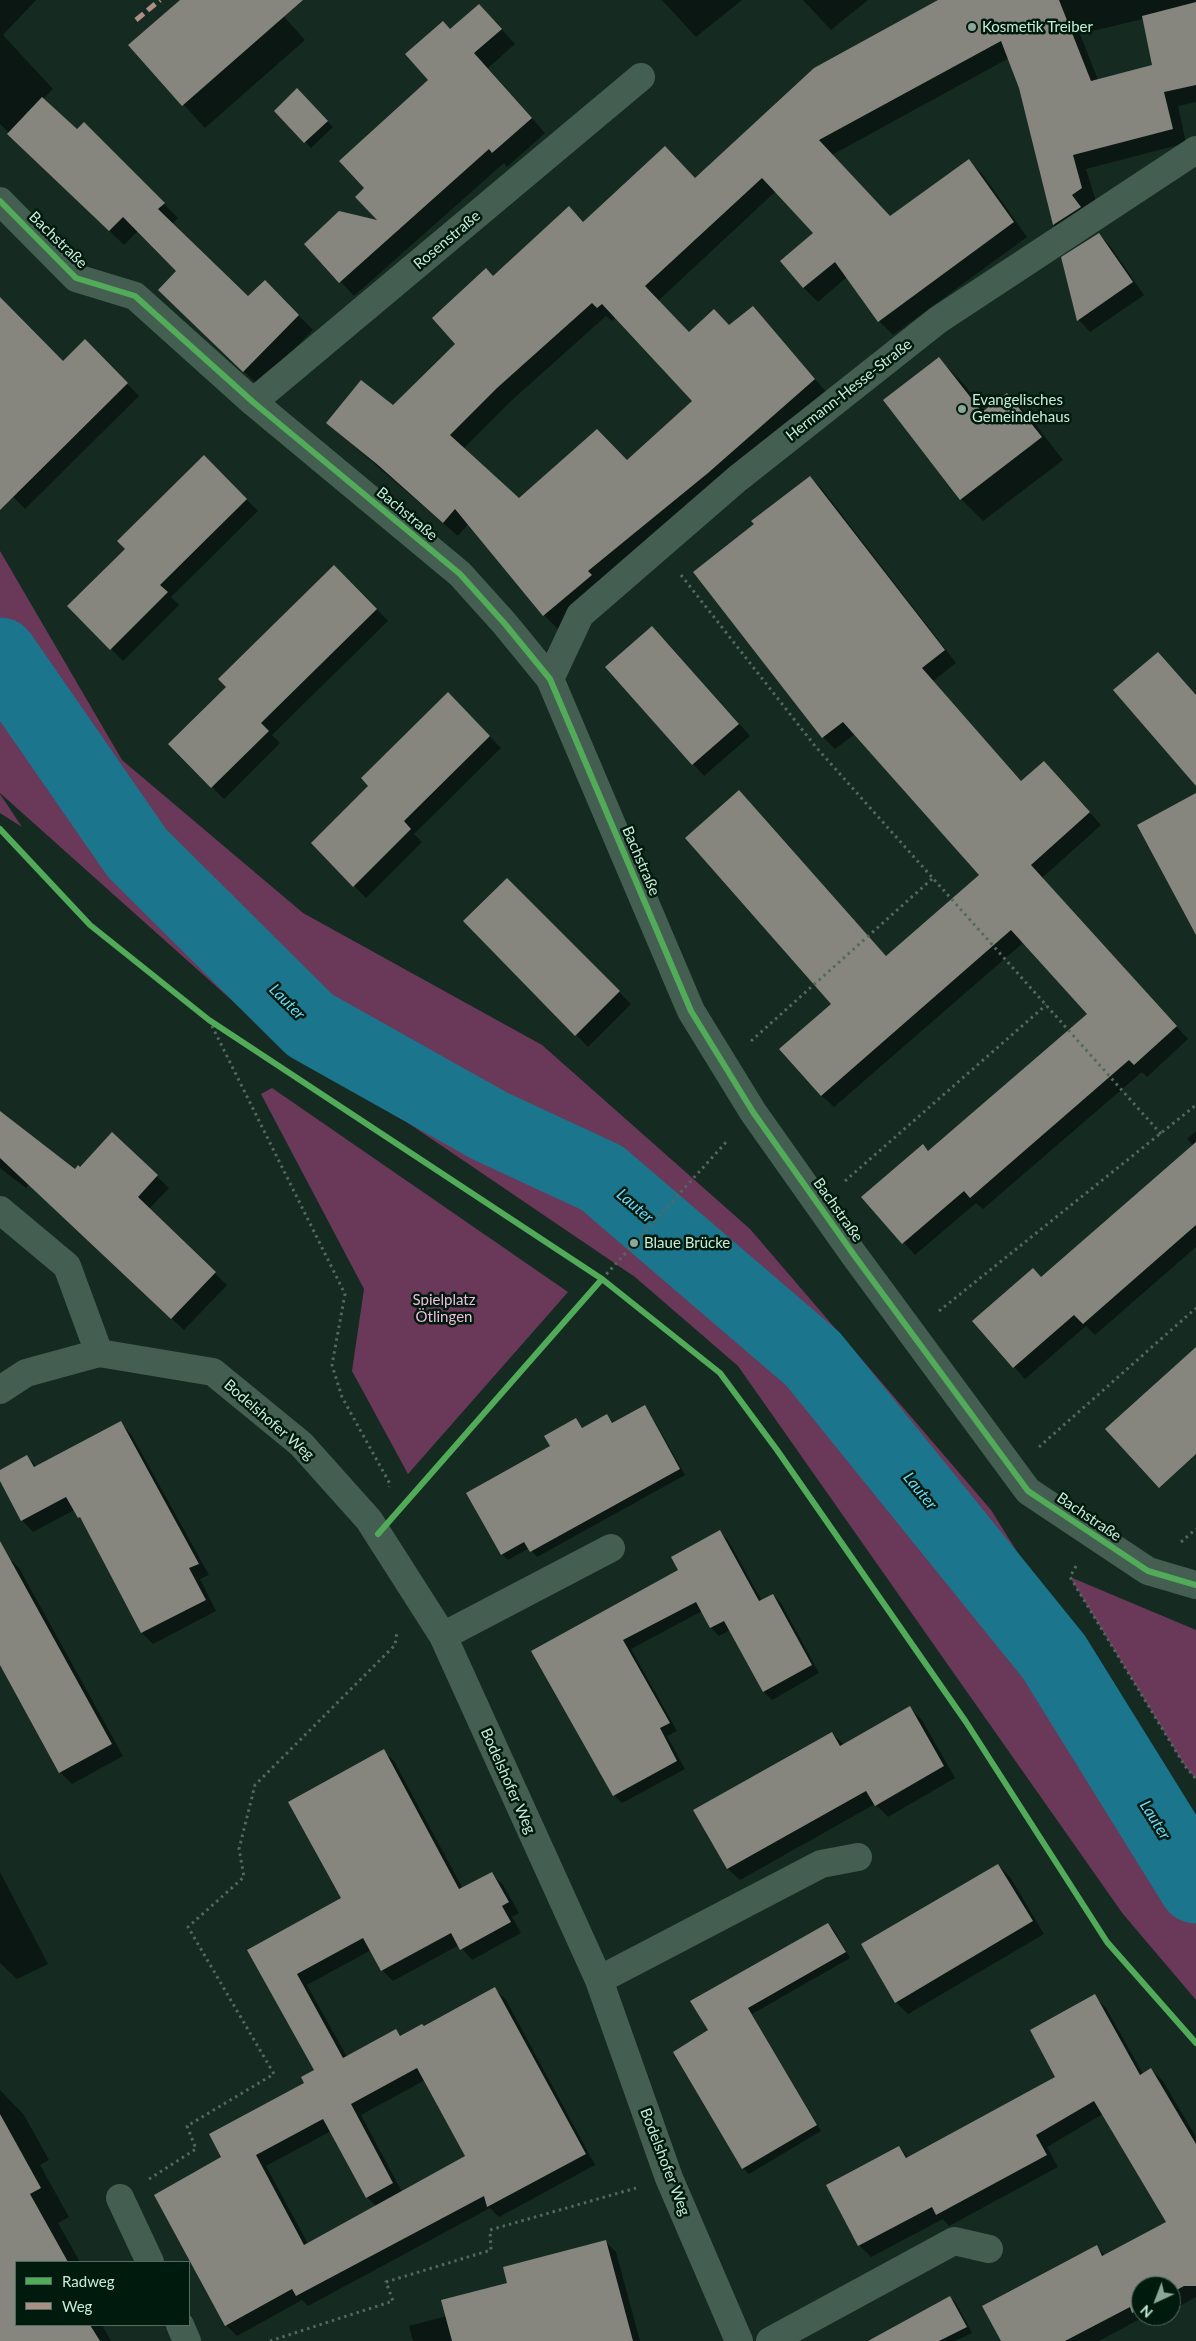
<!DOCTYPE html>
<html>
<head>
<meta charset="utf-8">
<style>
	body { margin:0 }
	#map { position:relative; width:1196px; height:2341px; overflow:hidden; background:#152b22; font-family:Lato,sans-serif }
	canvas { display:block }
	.legend { position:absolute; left:15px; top:2261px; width:175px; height:65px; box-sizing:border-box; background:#001a0e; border:1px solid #506e5f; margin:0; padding:6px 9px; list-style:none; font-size:15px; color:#c9ecd9 }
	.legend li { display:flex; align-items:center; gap:10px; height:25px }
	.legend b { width:25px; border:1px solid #506e5f }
	.north { position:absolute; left:1131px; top:2276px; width:50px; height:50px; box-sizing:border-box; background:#001a0e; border:1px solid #506e5f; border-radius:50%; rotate:223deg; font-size:14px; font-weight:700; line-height:20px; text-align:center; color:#c9ecd9 }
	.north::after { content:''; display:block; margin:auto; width:18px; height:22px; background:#8aa899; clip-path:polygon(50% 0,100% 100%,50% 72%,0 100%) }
</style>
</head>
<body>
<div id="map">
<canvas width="1196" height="2341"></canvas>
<ul class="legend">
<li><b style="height:6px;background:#51ab58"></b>Radweg</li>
<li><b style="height:6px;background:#ac8f84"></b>Weg</li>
</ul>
<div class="north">N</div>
</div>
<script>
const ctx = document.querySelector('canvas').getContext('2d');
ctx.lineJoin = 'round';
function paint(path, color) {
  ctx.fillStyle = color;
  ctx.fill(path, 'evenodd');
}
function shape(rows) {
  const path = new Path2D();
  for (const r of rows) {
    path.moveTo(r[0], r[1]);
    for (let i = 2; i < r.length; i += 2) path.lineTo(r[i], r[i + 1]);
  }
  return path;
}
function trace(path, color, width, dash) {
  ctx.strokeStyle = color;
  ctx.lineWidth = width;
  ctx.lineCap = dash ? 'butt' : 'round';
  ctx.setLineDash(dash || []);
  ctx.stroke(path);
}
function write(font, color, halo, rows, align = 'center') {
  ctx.font = font + ' Lato,sans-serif';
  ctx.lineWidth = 5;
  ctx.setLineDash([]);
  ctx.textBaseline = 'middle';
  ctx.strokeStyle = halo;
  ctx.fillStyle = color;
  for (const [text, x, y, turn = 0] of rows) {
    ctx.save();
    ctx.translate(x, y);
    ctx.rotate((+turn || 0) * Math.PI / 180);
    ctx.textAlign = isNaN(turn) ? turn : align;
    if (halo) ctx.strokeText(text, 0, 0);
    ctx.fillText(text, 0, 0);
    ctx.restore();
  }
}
paint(shape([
	[0,551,122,760,303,913,542,1045,750,1229,991,1510,1196,1838,1196,2000,1123,1914,738,1366,635,1277,246,1013,0,793],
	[0,794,22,827,0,813],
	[272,1088,568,1292,408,1474,352,1371,364,1289,261,1094],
	[1070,1577,1196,1630,1196,1779,1185,1766]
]), '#6a3959');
paint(shape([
	[0,0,36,0,3,35,53,89,43,99,77,130,84,123,178,218,172,224,247,298,265,282,313,330,258,385,174,304,178,271,138,231,124,245,0,124],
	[182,0,269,0,305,40,205,128,130,46],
	[662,0,742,0,696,37],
	[803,0,868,0,831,30],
	[940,0,1196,0,1196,102,1178,106,1186,143,1086,169,1096,202,1068,238,1054,225,1020,87,1009,58,832,155,890,218,969,161,983,175,1027,237,893,335,879,321,847,277,818,302,804,288,782,261,815,233,776,191,658,301,689,334,730,327,753,307,828,394,558,629,544,615,469,523,458,536,327,423,393,407,457,344,493,277,584,223,695,179],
	[1143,19,1153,66,1098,80,1080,34],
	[606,316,612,321,616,317,694,401,627,461,519,499,463,449,511,401],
	[493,20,515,44,488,68,545,133,507,167,504,163,354,296,306,244,380,222,366,188,430,80,451,30],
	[297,90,333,127,311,148,276,111],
	[1099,234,1110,246,1144,295,1090,332,1079,320,1063,258],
	[0,299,63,362,85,341,139,396,25,509,0,483],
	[939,359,961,381,985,411,1007,394,1029,416,1063,460,983,521,961,499,885,401],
	[204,457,258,511,171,597,179,605,123,661,69,606,127,549],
	[810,477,822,489,956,663,933,681,1022,782,1056,775,1101,825,1042,878,1188,1039,1147,1077,1142,1072,983,1209,976,1203,915,1255,863,1197,923,1145,929,1152,1089,1014,1024,942,834,1107,821,1095,833,1004,739,791,887,957,981,875,855,734,835,749,823,737,755,524],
	[334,566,388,621,272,735,280,743,224,799,170,744,228,687],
	[664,639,750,736,704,776,607,667],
	[448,694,501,748,414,834,422,842,366,898,312,843,370,786],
	[507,879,631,1004,588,1047,464,921],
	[0,1113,75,1171,80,1168,112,1134,169,1188,149,1209,227,1285,184,1330,29,1184,26,1188,0,1168],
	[1196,1131,1196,1247,1095,1335,1086,1326,1025,1379,973,1321,1042,1278,1194,1146,1187,1139],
	[644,1407,650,1413,685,1475,537,1557,529,1548,508,1560,502,1554,552,1447,576,1420,583,1428,607,1416,614,1424],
	[120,1423,131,1434,209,1575,200,1579,216,1611,153,1644,142,1633,84,1523,74,1510,33,1532,22,1520,0,1477,0,1471,27,1457,37,1467],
	[720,1532,728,1540,762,1601,773,1595,781,1603,819,1673,772,1700,764,1692,730,1630,719,1636,711,1628,702,1611,631,1649,677,1731,667,1736,685,1769,622,1803,614,1795,532,1651,680,1571],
	[7,1556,19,1568,123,1756,72,1784,60,1772,0,1663,0,1560],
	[910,1708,922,1720,955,1778,888,1817,875,1804,740,1880,728,1869,695,1810,832,1733,844,1745],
	[383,1751,394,1761,463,1889,492,1874,503,1885,519,1913,512,1917,521,1933,472,1960,459,1945,393,1981,382,1970,371,1950,307,1985,347,2057,396,2031,402,2037,424,2027,495,1989,506,2000,595,2165,499,2217,490,2208,308,2306,302,2300,237,2336,226,2325,223,2158,306,2083,316,2070,249,1950,343,1899],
	[425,2080,467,2157,402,2192,361,2115],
	[331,2131,367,2197,376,2206,308,2244,266,2166],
	[998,1865,1010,1877,1044,1934,908,2014,896,2002],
	[0,1872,48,1964,17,1979,0,1963],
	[828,1924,834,1930,850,1958,752,2014,821,2131,749,2174,743,2168,709,2031],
	[1094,1996,1106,2008,1143,2074,1151,2069,1163,2081,1196,2137,1196,2297,1171,2311,1171,2286,1141,2286,1141,2316,1161,2316,1145,2324,1140,2319,1099,2341,1002,2341,1096,2247,1105,2255,1167,2223,1103,2114,1047,2147,1058,2167,949,2226,943,2219,871,2257,859,2245,899,2147,909,2158,1057,2078],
	[0,2090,24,2115,49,2160,40,2165,69,2217,58,2223,80,2262,16,2262,16,2325,107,2325,103,2327,111,2341,0,2341],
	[606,2242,616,2252,640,2341,413,2341,409,2326,447,2316,509,2284],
	[950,2297,956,2303,972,2333,955,2341,871,2341]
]), '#0007');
trace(shape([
	[0,655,137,853,310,1025,490,1126,602,1178,813,1359,1054,1657,1196,1886]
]), '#1b758d', 75);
paint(shape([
	[180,0,303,0,182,106,128,45],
	[938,0,1059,0,1091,81,1152,65,1142,16,1196,2,1196,85,1164,92,1173,129,1073,155,1082,188,1072,195,1081,207,1053,225,1019,88,1001,41,819,140,890,216,969,159,1014,222,878,322,835,262,803,288,780,261,813,233,762,178,645,286,689,332,714,309,729,325,753,306,815,379,708,473,588,571,592,575,543,616,455,509,443,523,378,465,326,423,361,380,393,405,455,344,432,318,486,268,493,276,569,206,583,222,665,146,695,178,814,68],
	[592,303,597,308,602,304,692,401,627,460,597,429,519,498,450,435,497,388],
	[479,4,502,29,474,53,532,118,492,153,489,149,339,283,304,244,339,211,377,220,355,197,364,188,339,161,428,80,405,54,443,21,450,29],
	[297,88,328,121,304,143,274,111],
	[42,97,77,129,84,122,165,203,158,209,248,296,265,280,299,315,243,372,158,290,176,271,123,217,109,231,7,134],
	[1099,233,1133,282,1077,321,1061,257],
	[0,297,63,361,85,339,128,383,0,510],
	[939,357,982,412,1007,393,1042,437,960,500,883,400],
	[204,455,247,499,160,585,168,592,110,650,67,606,125,549,117,541],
	[810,476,945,650,922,668,1021,781,1044,761,1090,812,1031,865,1177,1026,1134,1065,1129,1060,970,1198,964,1191,902,1244,861,1197,923,1144,928,1151,1087,1014,1011,930,821,1096,779,1049,831,1004,685,838,739,790,886,956,979,875,843,722,822,738,693,572,754,524,751,521],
	[334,565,377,609,261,723,269,731,211,788,168,744,226,687,218,679],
	[652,626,739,724,692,765,605,667],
	[1158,652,1196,695,1196,786,1113,690],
	[448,692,490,736,404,821,411,829,353,887,311,843,368,786,361,778],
	[1196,793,1196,935,1137,825],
	[507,878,620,991,575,1036,463,921],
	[0,1111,75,1169,78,1165,80,1167,112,1132,158,1175,138,1197,216,1272,171,1319,0,1158],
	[1196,1142,1196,1225,1083,1324,1074,1315,1013,1368,972,1321,1033,1268,1041,1277],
	[1196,1347,1196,1454,1159,1488,1105,1429],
	[645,1405,680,1469,530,1552,524,1542,501,1555,466,1493,550,1446,544,1436,576,1418,582,1428,607,1414,612,1423],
	[121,1421,199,1564,189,1568,206,1600,141,1633,80,1517,78,1518,66,1497,21,1521,0,1481,0,1470,27,1455,34,1467],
	[720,1530,759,1601,773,1594,812,1665,763,1692,724,1621,710,1628,696,1602,623,1640,670,1723,660,1728,677,1761,613,1796,531,1651,678,1570,671,1557],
	[0,1541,112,1744,59,1773,0,1665],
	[910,1706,944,1766,875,1806,866,1791,727,1869,693,1810,832,1732,840,1746],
	[384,1749,459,1889,492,1872,509,1902,502,1906,511,1922,460,1950,451,1933,381,1971,363,1938,297,1974,343,2058,396,2029,400,2036,422,2024,424,2026,495,1987,586,2154,487,2207,484,2196,296,2296,292,2289,225,2326,154,2195,221,2157,209,2134,304,2083,301,2077,314,2070,247,1950,341,1898,288,1802],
	[417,2068,465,2156,304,2245,256,2155,323,2119,366,2198,393,2183,351,2104],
	[998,1864,1033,1921,895,2003,861,1944],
	[828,1923,846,1952,748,2008,817,2125,742,2169,673,2052,708,2030,690,2001],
	[1095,1994,1140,2075,1151,2068,1196,2144,1196,2286,1184,2286,1171,2293,1171,2286,1141,2286,1141,2309,1132,2313,1130,2307,1065,2341,1001,2341,982,2306,1097,2245,1102,2256,1166,2222,1094,2101,1036,2135,1047,2155,936,2215,932,2207,858,2246,826,2185,899,2146,906,2158,1055,2077,1030,2030],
	[0,2114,41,2188,30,2194,68,2262,16,2262,16,2325,90,2325,100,2341,0,2341],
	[606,2240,633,2341,452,2341,441,2300,507,2283,503,2267],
	[950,2296,967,2327,939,2341,868,2341]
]), '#86867e');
trace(shape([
	[681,575,815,746,1161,1134],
	[209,1020,345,1294,332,1365,342,1397,390,1484,389,1487],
	[751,1041,933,878],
	[845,1181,1046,1005],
	[602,1279,728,1140],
	[939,1311,1196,1105],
	[1039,1447,1196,1308],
	[1181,1542,1196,1529],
	[1076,1566,1070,1577,1185,1766,1196,1779],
	[149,2179,196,2149,187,2126,274,2074,188,1927,244,1877,239,1849,255,1785,395,1645,397,1632],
	[270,2341,393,2301,386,2282,491,2250,490,2230,636,2188]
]), '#54685f', 3, [2.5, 4]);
trace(shape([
	[0,201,76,278,135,296,253,402,460,574,505,624,550,679,691,1011,753,1112,854,1255,1028,1491,1148,1571,1196,1585],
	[253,402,641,77],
	[550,679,580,615,737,479,938,320,1196,150],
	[0,1210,67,1266,99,1353],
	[0,1390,26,1373,99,1353,213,1372,301,1444,369,1520,443,1636,599,1980,669,2178,739,2341],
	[443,1636,611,1548],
	[599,1980,821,1864,858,1857],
	[120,2198,150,2262],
	[180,2325,187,2341],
	[770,2341,954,2241,989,2249]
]), '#455e52', 28);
trace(shape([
	[136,20,160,0]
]), '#ac8f84', 5, [10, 5]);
trace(shape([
	[0,201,76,278,135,296,253,402,460,574,505,624,550,679,691,1011,753,1112,854,1255,1028,1491,1148,1571,1196,1585],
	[0,829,90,925,209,1020,602,1279,720,1373,777,1450,966,1722,1107,1942,1196,2043],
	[378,1534,602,1279]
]), '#51ab58', 6);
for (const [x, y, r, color] of [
	[972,27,5,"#8aa899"],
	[962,409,5,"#8aa899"],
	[634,1243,5,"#8aa899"]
]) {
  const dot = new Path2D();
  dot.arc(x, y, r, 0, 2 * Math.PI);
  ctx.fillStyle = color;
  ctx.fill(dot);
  trace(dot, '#001a0e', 2);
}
write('15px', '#c9ecd9', '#001a0e', [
	["Kosmetik Treiber",982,27],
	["Evangelisches",972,400],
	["Gemeindehaus",972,417],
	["Blaue Brücke",644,1243]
], 'left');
write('15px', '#c9ecd9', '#001a0e', [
	["Bachstraße",58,240,44],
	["Rosenstraße",447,240,-40],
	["Hermann-Hesse-Straße",849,390,-38],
	["Bachstraße",407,514,40],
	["Bachstraße",641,861,67],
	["Bachstraße",838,1210,55],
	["Bodelshofer Weg",269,1420,41],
	["Bachstraße",1089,1517,34],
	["Bodelshofer Weg",508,1781,66],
	["Bodelshofer Weg",665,2162,69]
]);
write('15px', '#f2bcdd', '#001a0e', [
	["Spielplatz",444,1300],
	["Ötlingen",444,1317]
]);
write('italic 16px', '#6bd7fb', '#001a0e', [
	["Lauter",287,1002,45],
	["Lauter",635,1206,41],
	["Lauter",920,1491,51],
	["Lauter",1155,1820,58]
]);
</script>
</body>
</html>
